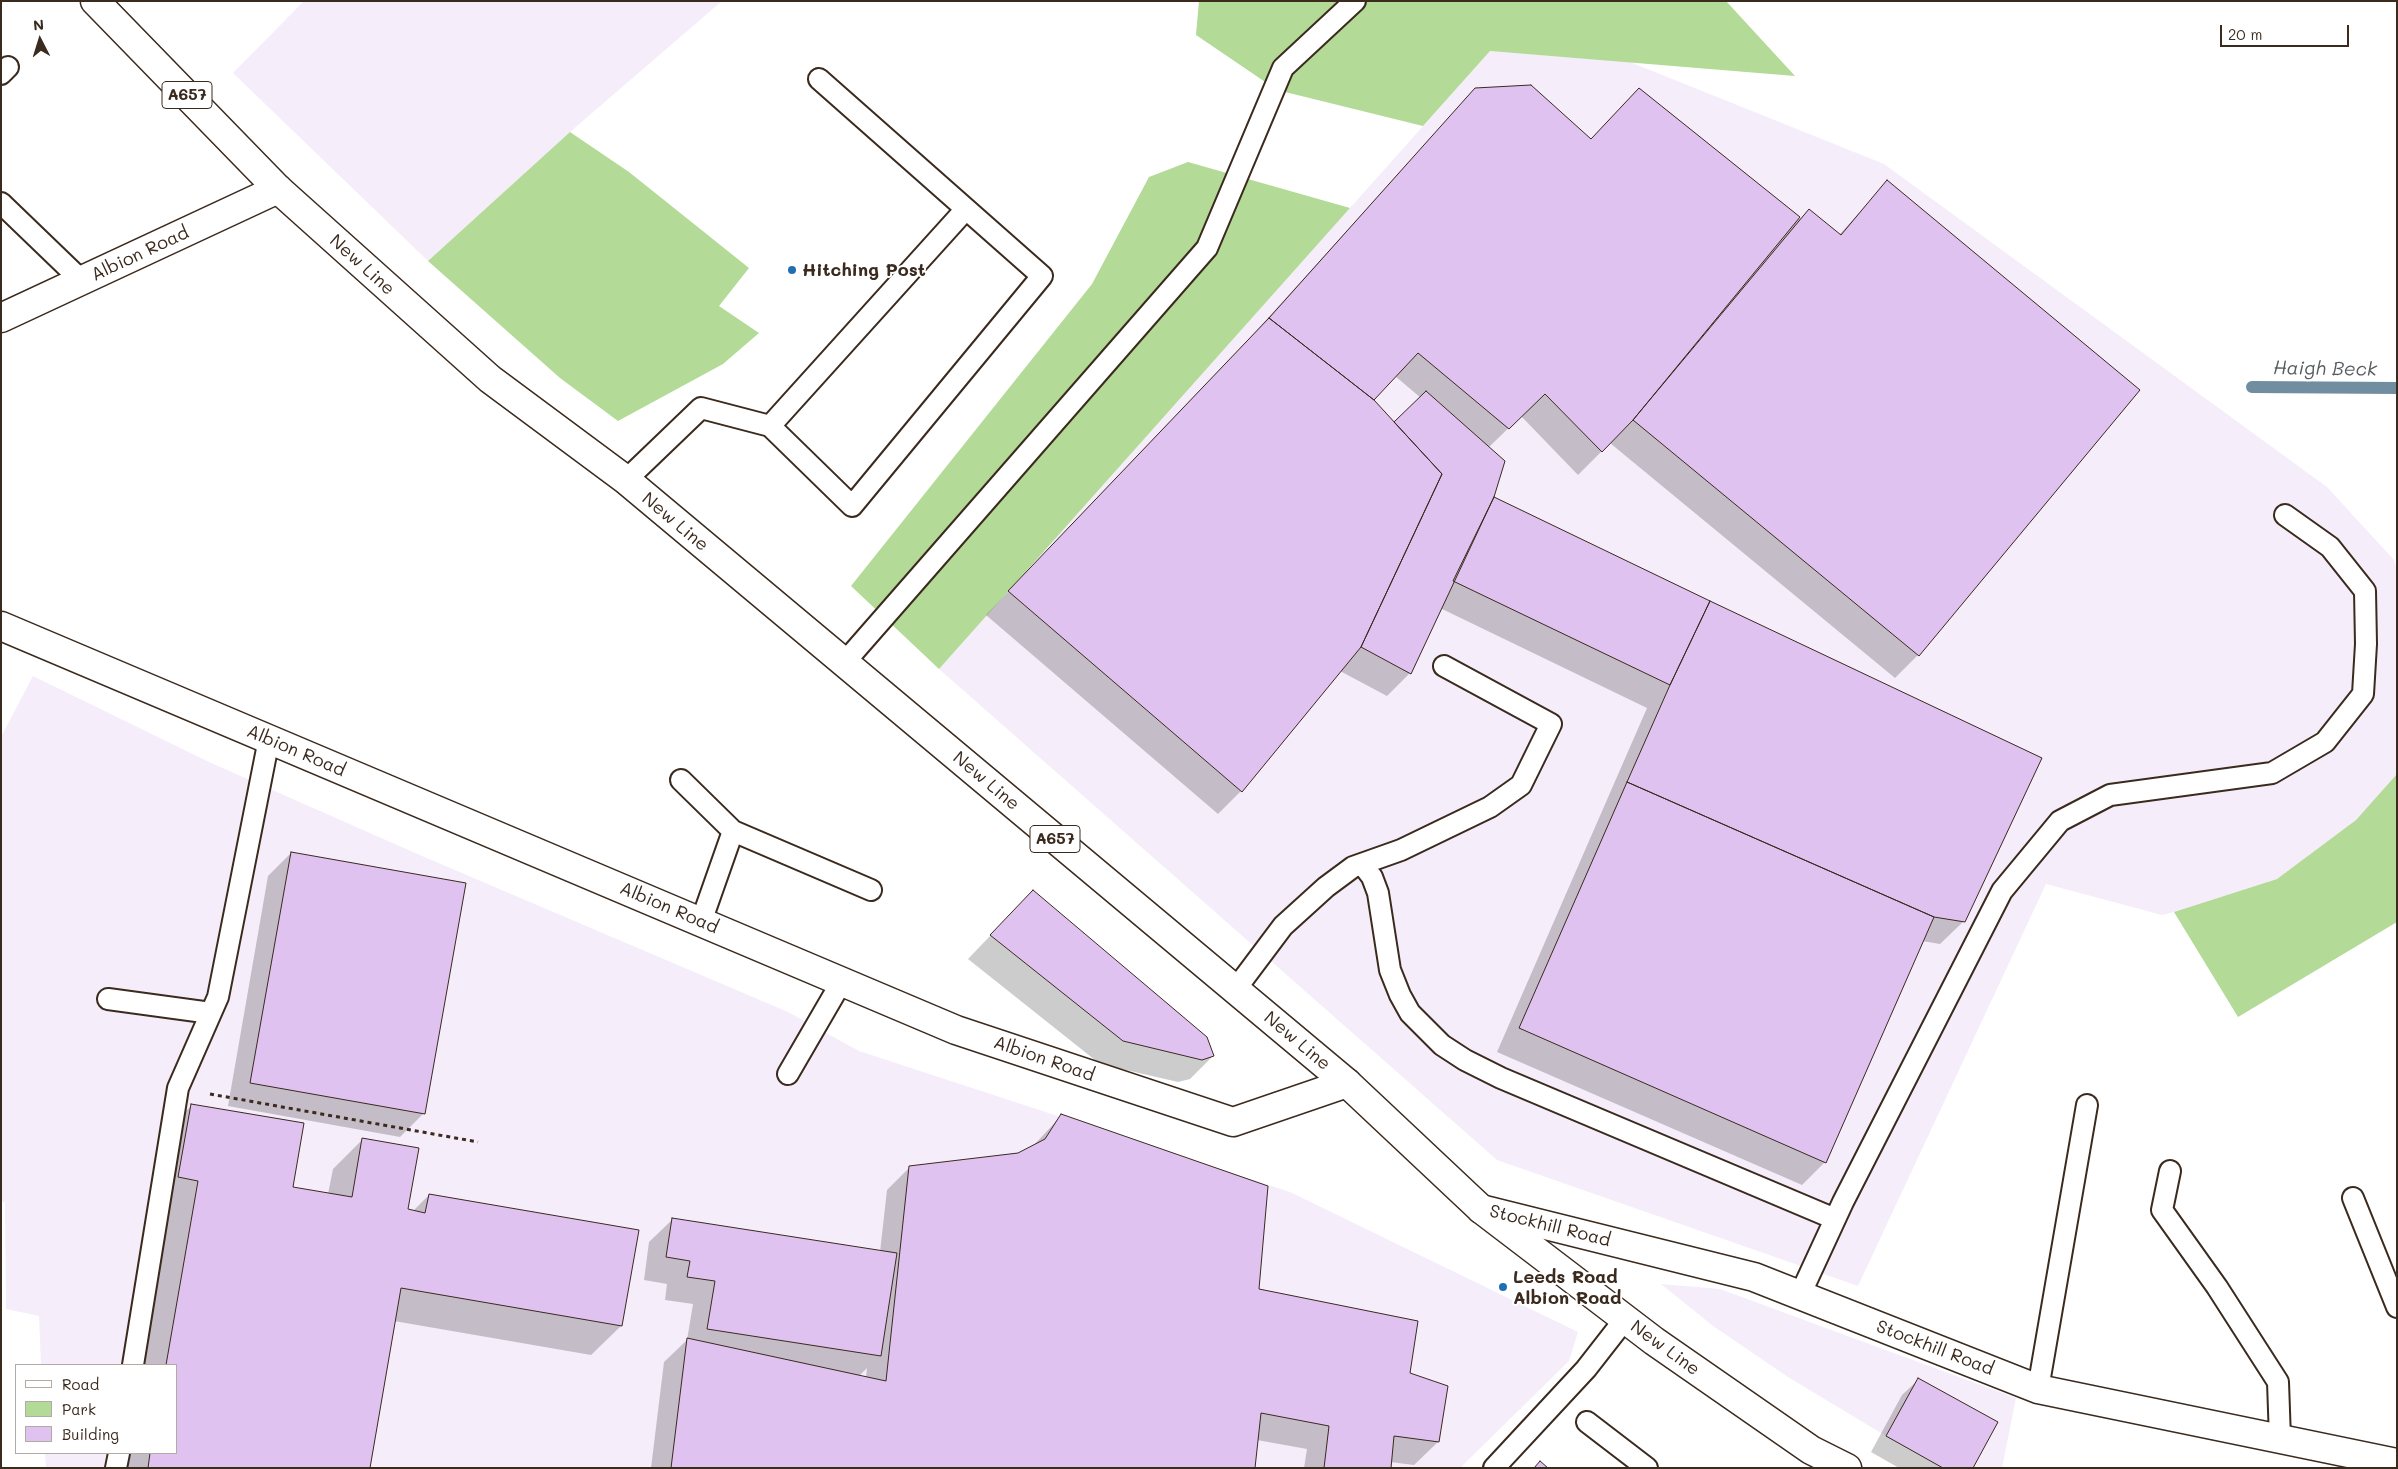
<!DOCTYPE html>
<html>
<head>
<meta charset="utf-8">
<style>
	body { margin:0 }
	#map { position:relative; width:2398px; height:1469px; overflow:hidden; background:#fff; font-family:Mali,sans-serif }
	canvas { display:block }
	.frame { position:absolute; inset:0; border:2px solid #3b2a1e; pointer-events:none }
	.legend { position:absolute; left:15px; top:1364px; width:162px; height:90px; box-sizing:border-box; background:#fff; border:1px solid #b1aaa5; margin:0; padding:6px 9px; list-style:none; font-size:15px; color:#3b2a1e }
	.legend li { display:flex; align-items:center; gap:10px; height:25px }
	.legend b { width:25px; border:1px solid #b1aaa5 }
	.north { position:absolute; left:15px; top:15px; width:50px; height:50px; -webkit-text-stroke:4px #fff; paint-order:stroke; rotate:355deg; font-size:14px; font-weight:700; line-height:20px; text-align:center; color:#3b2a1e }
	.north::after { content:''; display:block; margin:auto; width:18px; height:22px; background:#3b2a1e; clip-path:polygon(50% 0,100% 100%,50% 72%,0 100%) }
	.scale { position:absolute; left:2220px; top:25px; width:129px; height:22px; box-sizing:border-box; border:2px solid #3b2a1e; border-top:0; padding-left:6px; font-size:15px; line-height:18px; white-space:nowrap; color:#3b2a1e; -webkit-text-stroke:4px #fff; paint-order:stroke }
</style>
</head>
<body>
<div id="map">
<canvas width="2398" height="1469"></canvas>
<div class="frame"></div>
<ul class="legend">
<li><b style="height:6px;background:#fff"></b>Road</li>
<li><b style="height:14px;background:#b3da96"></b>Park</li>
<li><b style="height:14px;background:#dfc2f0"></b>Building</li>
</ul>
<div class="north">N</div>
<div class="scale">20 m</div>
</div>
<script>
const ctx = document.querySelector('canvas').getContext('2d');
ctx.lineJoin = 'round';
function paint(path, color) {
  ctx.fillStyle = color;
  ctx.fill(path, 'evenodd');
}
function shape(rows) {
  const path = new Path2D();
  for (const r of rows) {
    path.moveTo(r[0], r[1]);
    for (let i = 2; i < r.length; i += 2) path.lineTo(r[i], r[i + 1]);
  }
  return path;
}
function trace(path, color, width, dash) {
  ctx.strokeStyle = color;
  ctx.lineWidth = width;
  ctx.lineCap = dash ? 'butt' : 'round';
  ctx.setLineDash(dash || []);
  ctx.stroke(path);
}
function write(font, color, halo, rows, align = 'center') {
  ctx.font = font + ' Mali,sans-serif';
  ctx.lineWidth = 4;
  ctx.setLineDash([]);
  ctx.textBaseline = 'middle';
  ctx.strokeStyle = halo;
  ctx.fillStyle = color;
  for (const [text, x, y, turn = 0] of rows) {
    ctx.save();
    ctx.translate(x, y);
    ctx.rotate((+turn || 0) * Math.PI / 180);
    ctx.textAlign = isNaN(turn) ? turn : align;
    if (halo) ctx.strokeText(text, 0, 0);
    ctx.fillText(text, 0, 0);
    ctx.restore();
  }
}
paint(shape([
	[304,1,722,1,570,132,428,261,233,73],
	[1490,51,1630,62,1884,164,2327,487,2394,560,2397,570,2397,774,2356,820,2277,879,2174,912,2162,915,2046,884,1858,1286,1497,1160,939,669],
	[33,676,209,762,422,856,788,1012,859,1051,1290,1192,1578,1332,1569,1361,1460,1468,46,1468,45,1453,176,1453,176,1365,41,1365,39,1316,6,1309,5,1203,1,1201,1,737],
	[1661,1284,1720,1289,2016,1398,2002,1468,1943,1468,1886,1436,1788,1377,1713,1326]
]), '#f5edfa');
paint(shape([
	[1199,1,1726,1,1795,76,1490,51,1423,126,1277,90,1196,35],
	[570,132,629,172,749,268,719,306,759,333,723,364,618,421,560,378,428,261],
	[1188,162,1350,208,939,669,851,586,1092,284,1149,177],
	[2397,774,2397,922,2238,1017,2174,912,2277,879,2356,820]
]), '#b3da96');
paint(shape([
	[1639,89,1800,219,1809,210,1839,235,1887,182,2138,390,1918,655,1895,678,1610,443,1578,475,1521,416,1488,448,1492,498,1964,921,1940,944,1922,941,1825,1162,1802,1185,1497,1052,1647,708,1440,608,1410,673,1387,696,1340,671,1241,791,1218,814,986,615,1246,342,1475,90,1590,140],
	[1395,376,1421,398,1394,424,1372,400],
	[291,853,423,1114,400,1137,228,1106,268,876],
	[1010,915,1213,1056,1190,1079,1178,1082,1100,1064,968,959],
	[192,1105,291,1188,328,1194,333,1169,363,1139,406,1210,413,1211,429,1195,621,1326,591,1355,394,1321,369,1468,124,1468,126,1453,176,1453,176,1365,142,1365,169,1210,149,1207,162,1135],
	[1062,1115,1258,1290,1409,1374,1446,1387,1438,1442,1414,1465,1390,1462,1390,1468,1304,1468,1307,1449,1257,1440,1254,1468,651,1468,664,1362,687,1340,693,1304,665,1300,667,1284,644,1280,649,1242,673,1219,880,1252,887,1190,910,1167,1018,1154,1033,1146],
	[867,1368,866,1378,859,1376],
	[1918,1380,1972,1468,1899,1468,1871,1452,1902,1395]
]), '#0003');
trace(shape([
	[2252,387,2397,388]
]), '#718ea0', 12);
const building = shape([
	[1531,85,1591,139,1639,88,1800,217,1633,420,1602,452,1545,394,1509,429,1418,353,1374,400,1269,318,1475,88,1531,85],
	[1887,180,2140,390,1919,656,1633,420,1809,209,1841,235,1887,180],
	[1269,318,1374,400,1442,474,1361,647,1242,792,1008,591,1269,318],
	[1426,391,1505,461,1494,497,1411,674,1361,647,1442,474,1394,422,1426,391],
	[1494,497,1710,601,1670,685,1453,581,1494,497],
	[1710,601,2042,758,1965,922,1934,917,1627,782,1670,685,1710,601],
	[1627,782,1934,917,1826,1163,1519,1028,1627,782],
	[291,852,466,883,425,1114,250,1083,291,852],
	[1033,890,1207,1037,1214,1056,1202,1060,1123,1041,990,935,1033,890],
	[191,1104,304,1123,293,1187,352,1197,362,1138,419,1148,408,1209,425,1213,429,1194,639,1230,622,1326,401,1288,370,1468,148,1468,150,1453,176,1453,176,1365,166,1365,198,1181,178,1177,191,1104],
	[1061,1114,1268,1186,1259,1289,1418,1321,1410,1373,1448,1386,1439,1442,1394,1436,1391,1468,1324,1468,1329,1426,1261,1413,1255,1468,671,1468,687,1338,886,1381,909,1166,1018,1153,1045,1139,1061,1114],
	[672,1218,897,1253,881,1356,707,1329,715,1281,687,1277,690,1261,666,1257,672,1218],
	[1918,1378,1998,1422,1973,1468,1943,1468,1886,1436,1918,1378],
	[1540,1461,1548,1468,1534,1468,1540,1461]
]);
paint(building, '#dfc2f0');
trace(building, '#3b2a1e', 1);
const service = shape([
	[1,74,8,67],
	[1,203,82,281],
	[770,426,966,209],
	[626,480,701,408,770,426,852,506,1042,276,819,79],
	[844,663,1207,248,1283,68,1355,1],
	[681,780,733,831,871,890],
	[1362,864,1372,877,1378,893,1390,970,1400,995,1410,1013,1442,1045,1465,1060,1501,1078,1835,1219],
	[701,922,733,831],
	[1235,990,1283,926,1326,887,1353,867,1401,850,1490,807,1521,785,1551,724,1444,666],
	[108,999,211,1013],
	[788,1074,842,981],
	[2170,1171,2162,1210,2217,1287,2278,1382,2280,1439],
	[2353,1198,2397,1307],
	[1800,1295,1843,1202,2002,891,2060,821,2110,795,2272,773,2325,742,2363,694,2366,644,2365,591,2330,547,2285,515],
	[133,1365,178,1088,218,997,269,739],
	[2038,1389,2087,1105],
	[1587,1422,1647,1468],
	[116,1468,119,1453],
	[1494,1468,1586,1369,1625,1319]
]);
const minor = shape([
	[1,626,956,1030,1233,1122,1347,1083],
	[1481,1209,1754,1277,2038,1389,2397,1463]
]);
const tertiary = shape([
	[1,318,278,189]
]);
const primary = shape([
	[95,1,278,189,490,379,626,480,1347,1083,1481,1209,1654,1341,1811,1450,1847,1468]
]);
trace(service, '#3b2a1e', 24);
trace(minor, '#3b2a1e', 31);
trace(tertiary, '#3b2a1e', 31);
trace(primary, '#3b2a1e', 31);
trace(shape([
	[210,1094,478,1142]
]), '#3b2a1e', 3, [4, 4]);
trace(service, '#fff', 20);
trace(minor, '#fff', 28);
trace(tertiary, '#fff', 28);
trace(primary, '#fff', 28);
for (const [x, y, r, color] of [
	[792,270,5,"#1f6fb2"],
	[1503,1287,5,"#1f6fb2"]
]) {
  const dot = new Path2D();
  dot.arc(x, y, r, 0, 2 * Math.PI);
  ctx.fillStyle = color;
  ctx.fill(dot);
  trace(dot, '#fff', 2);
}
for (const [x, y, w] of [
	[187,95,50],
	[1055,839,50]
]) {
  const box = new Path2D();
  box.roundRect(x - w / 2, y - 13.5, w, 27, 4);
  ctx.fillStyle = '#fff';
  ctx.fill(box);
  trace(box, '#3b2a1e', 1);
}
write('bold 16px', '#3b2a1e', null, [
	["A657",187,95],
	["A657",1055,839]
]);
write('18px', '#3b2a1e', '#fff', [
	["Albion Road",140,254,-25],
	["New Line",362,265,42],
	["New Line",675,522,40],
	["Albion Road",296,751,23],
	["New Line",986,781,40],
	["Albion Road",669,908,23],
	["New Line",1297,1041,40],
	["Albion Road",1044,1059,19],
	["Stockhill Road",1550,1226,14],
	["New Line",1665,1348,36],
	["Stockhill Road",1935,1348,21]
]);
write('bold 18px', '#3b2a1e', '#fff', [
	["Hitching Post",802,270],
	["Leeds Road",1513,1277],
	["Albion Road",1513,1298]
], 'left');
write('italic 19px', '#565c5f', '#fff', [
	["Haigh Beck",2325,369,1]
]);
</script>
</body>
</html>
